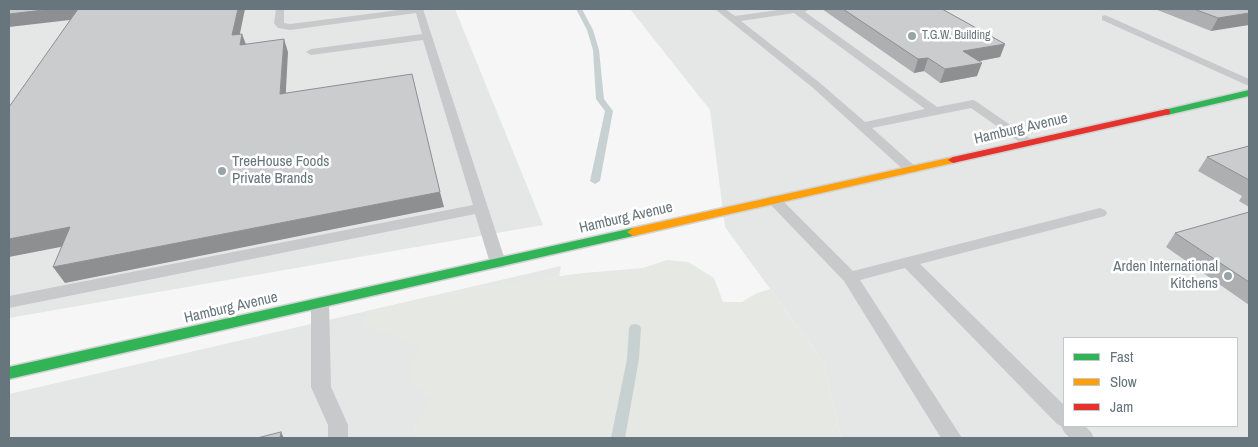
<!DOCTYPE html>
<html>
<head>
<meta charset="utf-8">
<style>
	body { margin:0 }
	#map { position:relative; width:1258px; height:447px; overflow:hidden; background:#f6f6f6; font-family:"Archivo Narrow",sans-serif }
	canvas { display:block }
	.frame { position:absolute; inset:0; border:10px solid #66767c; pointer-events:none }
	.legend { position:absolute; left:1063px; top:337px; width:175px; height:90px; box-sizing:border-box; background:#fff; border:1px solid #c2c8cb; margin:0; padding:6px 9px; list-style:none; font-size:15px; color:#66767c }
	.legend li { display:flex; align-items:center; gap:10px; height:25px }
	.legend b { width:25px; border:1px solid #c2c8cb }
</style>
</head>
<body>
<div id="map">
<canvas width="1258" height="447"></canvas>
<div class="frame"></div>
<ul class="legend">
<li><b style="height:6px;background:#30b455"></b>Fast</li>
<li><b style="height:6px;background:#ff9f0a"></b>Slow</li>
<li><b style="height:6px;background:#e5322d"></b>Jam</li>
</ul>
</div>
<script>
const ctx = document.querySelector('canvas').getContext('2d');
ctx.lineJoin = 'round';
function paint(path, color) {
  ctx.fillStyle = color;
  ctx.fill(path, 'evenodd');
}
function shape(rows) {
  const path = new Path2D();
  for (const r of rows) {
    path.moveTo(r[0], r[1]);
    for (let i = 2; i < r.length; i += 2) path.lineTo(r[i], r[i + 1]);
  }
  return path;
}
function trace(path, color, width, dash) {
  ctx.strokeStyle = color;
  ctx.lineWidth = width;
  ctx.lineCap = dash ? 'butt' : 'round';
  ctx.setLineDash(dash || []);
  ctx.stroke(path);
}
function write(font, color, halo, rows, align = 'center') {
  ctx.font = font + ' "Archivo Narrow",sans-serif';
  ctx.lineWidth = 5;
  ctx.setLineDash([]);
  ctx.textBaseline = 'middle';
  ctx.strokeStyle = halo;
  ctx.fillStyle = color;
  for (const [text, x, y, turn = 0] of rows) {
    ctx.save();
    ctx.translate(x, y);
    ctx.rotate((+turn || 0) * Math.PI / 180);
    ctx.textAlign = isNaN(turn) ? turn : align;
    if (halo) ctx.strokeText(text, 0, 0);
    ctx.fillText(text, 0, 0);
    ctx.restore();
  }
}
paint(shape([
	[9,9,455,9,543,225,9,318],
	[630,9,1249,10,1249,438,841,438,824,363,725,227,710,110],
	[1064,338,1237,338,1237,426,1064,426],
	[561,266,531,438,9,438,9,394]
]), '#e5e7e6');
paint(shape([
	[667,260,688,262,714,278,723,302,742,302,757,293,770,289,824,363,841,438,415,438,413,426,433,398,415,386,409,370,419,344,403,342,390,331,365,329,360,320,371,310,473,287,584,273,643,268]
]), '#e6e8e3');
paint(shape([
	[576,9,582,9,593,30,599,50,604,99,613,111,600,181,595,184,590,181,605,111,596,99,593,50,587,30,576,9],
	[635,324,639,325,641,328,639,359,625,438,611,438,627,359,629,328,631,325,635,324]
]), '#c8d1d2');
const fast = shape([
	[1249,90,1249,96,1167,115,1163,112,1164,110,1249,90],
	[633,228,637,229,639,232,637,235,9,379,9,367,633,228]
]);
const slow = shape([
	[953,157,957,158,958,160,957,162,633,236,627,232,633,228,953,157]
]);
const jam = shape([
	[1167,109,1170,110,1170,114,953,163,948,160,953,157,1167,109]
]);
trace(fast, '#d1d2d3', 3);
trace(slow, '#d1d2d3', 3);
trace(jam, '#d1d2d3', 3);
paint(shape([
	[276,9,284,9,284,23,290,24,407,9,423,9,506,263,504,267,498,268,492,267,490,263,475,214,9,308,9,296,473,205,423,40,311,55,306,52,311,49,422,34,416,13,290,30,278,28,276,26,274,23,276,9],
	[715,9,725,9,735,16,785,9,809,9,805,12,937,107,973,100,977,102,1035,142,1029,146,1024,145,971,108,872,128,918,169,916,172,906,172,812,87,715,9],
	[794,13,925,109,865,122,820,83,741,21,794,13],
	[1105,15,1249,79,1249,86,1102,20,1102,16,1105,15],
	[774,196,779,197,853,271,1100,208,1105,210,1107,213,1105,216,920,264,1064,405,1064,426,1085,426,1091,432,1094,438,1070,438,1064,432,1061,426,1057,424,905,268,860,280,962,438,941,438,844,281,769,203,767,200,769,197,774,196],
	[320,297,326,299,329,303,331,387,348,425,348,438,328,438,328,425,311,387,311,303,314,299,320,297]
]), '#c7c9ca');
paint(fast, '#30b455');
paint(slow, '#ff9f0a');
paint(jam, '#e5322d');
paint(shape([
	[822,9,942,9,1005,44,1000,57,979,61,977,76,940,83,924,71,914,73],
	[1155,9,1249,9,1211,31],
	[1249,146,1249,207,1239,201,1242,196,1198,171,1207,157],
	[1249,212,1249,305,1166,247,1175,233]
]), '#aeafb0');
paint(shape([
	[52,9,82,9,87,18,9,27,9,14],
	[238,9,245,9,237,48,232,35],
	[1249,13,1249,25,1211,31,1218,18],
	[242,34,247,47,240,45],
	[284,39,288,52,285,108,280,94],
	[1005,44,1000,57,959,65,963,51],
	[928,58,924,71,914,73,918,59],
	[982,63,977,76,940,83,945,69],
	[440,192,444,207,65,283,53,267],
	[70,227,81,243,9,257,9,239],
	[281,432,284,438,280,438]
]), '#8d8f90');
const building = shape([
	[9,9,52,9,9,14,9,9],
	[78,9,238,9,232,35,242,34,240,45,284,39,280,94,412,74,440,192,53,267,70,227,9,239,9,107,78,9],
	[843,9,942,9,1005,44,963,51,982,63,945,69,928,58,918,59,843,9],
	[1194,9,1249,9,1249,13,1218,18,1194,9],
	[1249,146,1249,180,1207,157,1249,146],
	[1249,212,1249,282,1175,233,1249,212],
	[281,432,280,438,257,438,281,432]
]);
paint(building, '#cacccd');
trace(building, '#8d8f90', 1);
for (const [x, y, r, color] of [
	[912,36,5,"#98a3a7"],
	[222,171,5,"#98a3a7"],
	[1228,276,5,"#98a3a7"]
]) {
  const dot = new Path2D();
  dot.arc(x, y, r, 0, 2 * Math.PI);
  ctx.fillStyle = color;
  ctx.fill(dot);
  trace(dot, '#fff', 2);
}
write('12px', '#66767c', '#fff', [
	["T.G.W. Building",922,36]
], 'left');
write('15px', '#66767c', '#fff', [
	["Hamburg Avenue",1021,129,-13],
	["Hamburg Avenue",626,218,-13],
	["Hamburg Avenue",231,308,-13]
]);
write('15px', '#66767c', '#fff', [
	["TreeHouse Foods",232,162],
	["Private Brands",232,179],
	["Arden International",1218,267,"right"],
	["Kitchens",1218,284,"right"]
], 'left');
</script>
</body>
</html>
